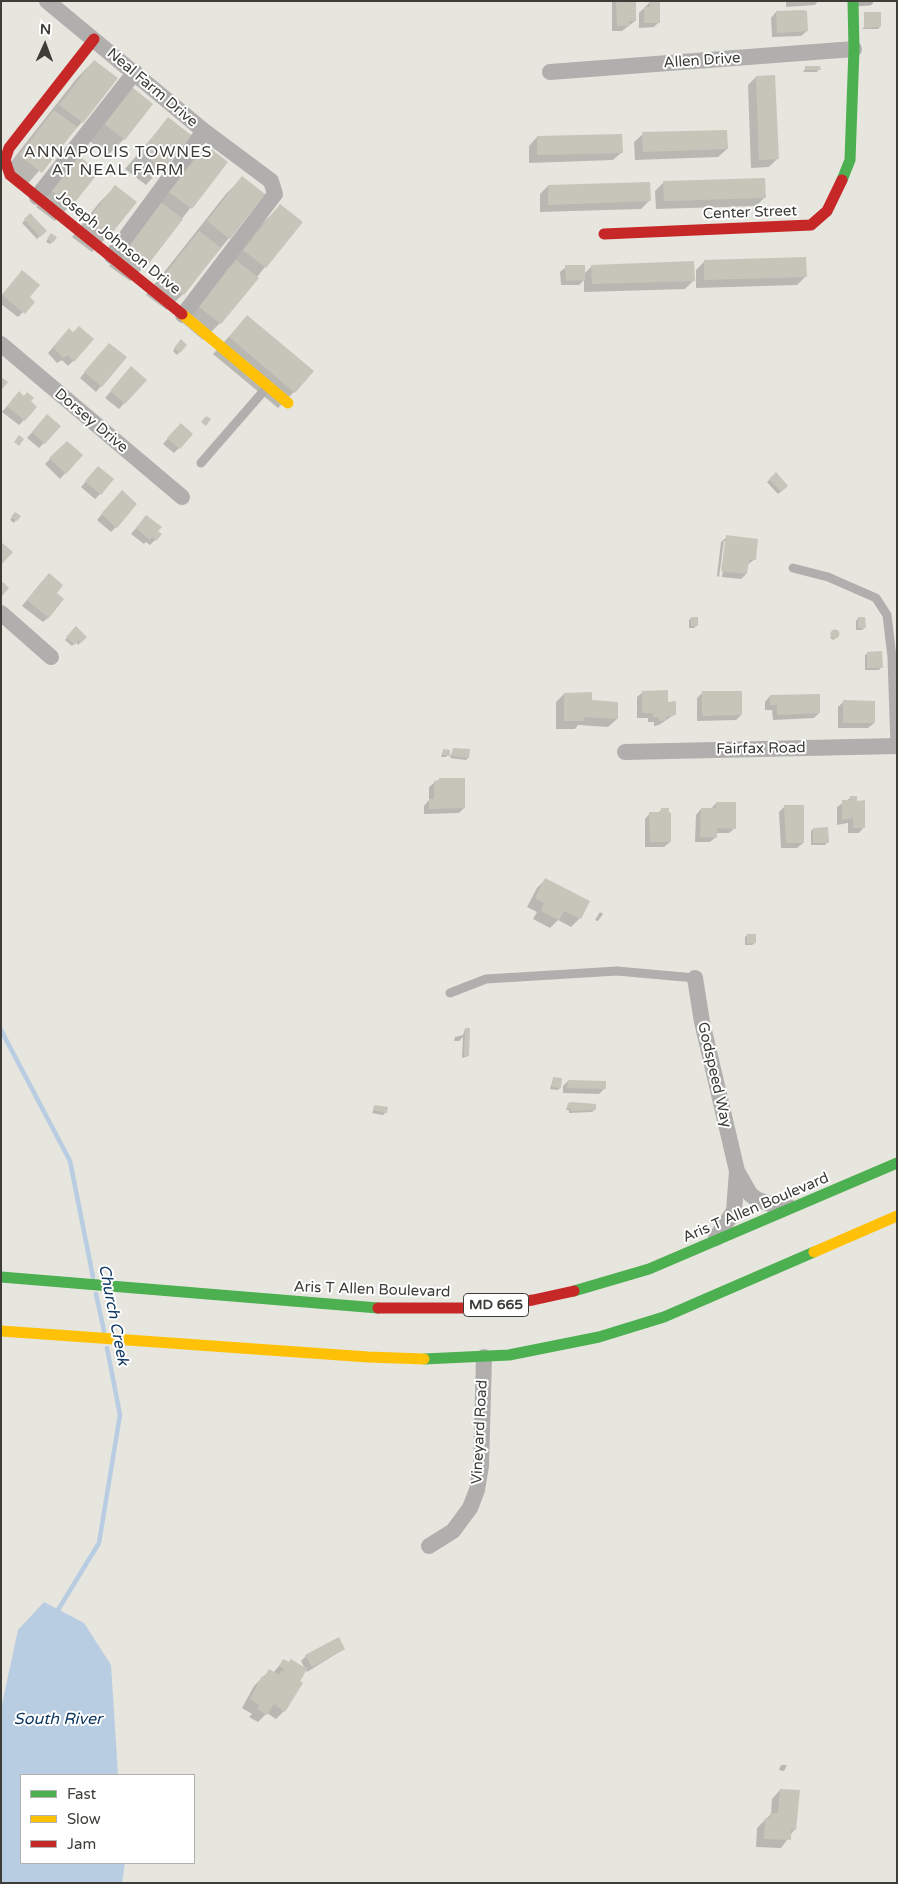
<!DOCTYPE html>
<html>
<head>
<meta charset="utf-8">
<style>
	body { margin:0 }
	#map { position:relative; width:898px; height:1884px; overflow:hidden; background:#e6e5de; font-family:"Varela Round",sans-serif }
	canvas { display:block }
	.frame { position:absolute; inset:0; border:2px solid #3d3c37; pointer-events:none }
	.legend { position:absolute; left:20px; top:1774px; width:175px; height:90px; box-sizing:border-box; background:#fff; border:1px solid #b1b1af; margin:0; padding:6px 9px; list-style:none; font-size:15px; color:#3d3c37 }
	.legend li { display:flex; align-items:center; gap:10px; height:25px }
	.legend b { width:25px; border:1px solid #b1b1af }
	.north { position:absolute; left:20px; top:20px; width:50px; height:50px; -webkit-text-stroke:4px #fff; paint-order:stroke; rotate:2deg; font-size:14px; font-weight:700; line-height:20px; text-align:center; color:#3d3c37 }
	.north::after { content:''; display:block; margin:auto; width:18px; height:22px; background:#3d3c37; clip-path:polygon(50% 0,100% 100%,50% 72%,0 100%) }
</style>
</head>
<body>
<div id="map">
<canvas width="898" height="1884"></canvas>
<div class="frame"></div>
<ul class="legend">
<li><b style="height:6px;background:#4caf50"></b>Fast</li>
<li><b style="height:6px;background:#ffc107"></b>Slow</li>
<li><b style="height:6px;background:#c62828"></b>Jam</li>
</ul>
<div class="north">N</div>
</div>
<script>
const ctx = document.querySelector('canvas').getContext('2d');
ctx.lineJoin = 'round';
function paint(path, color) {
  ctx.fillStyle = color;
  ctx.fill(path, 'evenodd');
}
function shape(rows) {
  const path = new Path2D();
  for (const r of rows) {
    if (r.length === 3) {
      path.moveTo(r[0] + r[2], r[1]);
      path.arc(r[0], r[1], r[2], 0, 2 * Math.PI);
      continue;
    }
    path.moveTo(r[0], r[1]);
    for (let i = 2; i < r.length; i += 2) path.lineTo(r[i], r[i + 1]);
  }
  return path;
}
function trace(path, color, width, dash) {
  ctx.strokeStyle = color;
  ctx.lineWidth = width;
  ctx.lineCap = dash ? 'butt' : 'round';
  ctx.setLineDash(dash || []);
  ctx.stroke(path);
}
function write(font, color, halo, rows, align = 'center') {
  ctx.font = font + ' "Varela Round",sans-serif';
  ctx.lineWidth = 4;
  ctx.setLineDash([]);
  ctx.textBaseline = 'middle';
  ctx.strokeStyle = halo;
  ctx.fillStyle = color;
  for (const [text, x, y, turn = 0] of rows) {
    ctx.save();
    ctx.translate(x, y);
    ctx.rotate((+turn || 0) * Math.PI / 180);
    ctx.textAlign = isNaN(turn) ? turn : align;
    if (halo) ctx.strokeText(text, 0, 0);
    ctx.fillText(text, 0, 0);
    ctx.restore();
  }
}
paint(shape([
	[44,1602,84,1623,111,1665,118,1775,21,1775,21,1863,125,1863,122,1883,1,1883,1,1709,18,1630]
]), '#b8cce2');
paint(shape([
	[612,1,634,1,635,21,622,31,612,31],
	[651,1,659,22,654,27,639,28,639,13],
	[786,1,818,1,815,5,786,7],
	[776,12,807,31,801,36,772,37,771,18],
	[880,13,880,27,878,29,862,29],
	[94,61,116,78,82,122,24,188,3,172,77,78],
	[806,68,819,69,817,72,803,72],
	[756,77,777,159,769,167,751,168,748,85],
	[115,105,124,139,108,155,88,140],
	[168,119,189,136,146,185,125,169],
	[643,134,727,149,718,157,635,160,634,142],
	[537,137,622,152,613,160,529,163,529,146],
	[206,147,226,162,146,265,130,281,109,266,189,163],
	[62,173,71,205,55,221,36,207],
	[242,178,229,238,183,294,167,310,146,295,226,194],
	[664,182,765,197,756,206,656,209,655,191],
	[548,186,649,201,641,209,540,212,540,194],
	[115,187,108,236,92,252,72,237,99,203],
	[280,206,265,267,220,323,203,340,183,323,229,268,228,267,263,223],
	[30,215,45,231,37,239,22,223],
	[49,237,52,242,50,244,46,242],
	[704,262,806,276,797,285,696,288,696,270],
	[592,266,694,280,685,289,584,292,584,280,579,285,561,285,560,272,566,267,584,274],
	[17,277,28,298,33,302,18,317,1,304,1,296],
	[247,317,294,392,278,408,213,354],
	[73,333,73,361,68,366,62,360,57,363,48,353,64,335],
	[181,341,185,345,177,355,173,351],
	[104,350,101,386,96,392,80,378],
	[126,374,145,380,119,409,105,398],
	[24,397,24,420,19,425,2,412,14,398],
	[42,421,44,443,39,448,27,438],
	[175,430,179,448,174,453,163,444],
	[81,455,60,479,45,464,50,459],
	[93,473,100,494,95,499,81,487],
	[776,474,787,486,778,494,767,482],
	[116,497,116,527,111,532,97,520],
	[15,514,16,520,14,523,10,520],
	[141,522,156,531,155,540,150,545,146,542,144,544,131,534],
	[727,537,755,559,747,565,746,574,741,579,722,577,727,541,724,541,719,577,717,576,721,542],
	[43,580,55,593,49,617,43,622,22,606],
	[692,618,697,625,694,628,689,628,689,620],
	[858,618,864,628,862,630,856,630,856,621],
	[76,628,86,637,78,645,76,642,72,646,65,640],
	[834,631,838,632,834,640,830,638],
	[868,653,881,667,879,670,865,670,865,655],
	[643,692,667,703,675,714,659,725,654,726,654,722,648,722,648,718,637,718,637,697],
	[703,692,741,715,736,720,697,721,697,698],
	[564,694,591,701,617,719,608,727,578,725,575,729,556,729,556,702],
	[770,696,819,713,814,718,773,720,772,710,765,710,765,702],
	[843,702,874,723,868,728,838,728,838,707],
	[453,749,468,758,466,760,450,758],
	[443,751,448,755,446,757,441,757],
	[435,782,464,808,459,813,424,814,424,806,429,800,429,787],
	[850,798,864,827,859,833,848,833,848,823,837,825,837,807],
	[716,803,735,828,729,833,716,833,716,837,710,842,695,842,696,815,701,809,710,810],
	[785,806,803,843,797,848,781,848,779,812],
	[662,809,670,842,664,847,645,847,645,819,650,813,658,813],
	[813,829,827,842,825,845,811,845,811,831],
	[545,880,580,918,571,927,558,920,550,928,533,919,537,912,527,907,537,888],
	[600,912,603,914,598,921,595,920],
	[747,935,755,943,752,945,745,945,745,937],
	[465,1029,468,1056,462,1058,463,1037,459,1041,454,1041,455,1037,463,1035],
	[553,1079,560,1088,558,1090,550,1089],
	[568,1081,604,1089,599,1094,563,1093,563,1086],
	[568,1104,595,1109,592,1112,569,1113,569,1110,566,1110],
	[375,1106,386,1112,383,1115,372,1113],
	[344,1649,307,1672,306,1670,284,1711,276,1719,267,1713,258,1722,249,1717,252,1714,242,1708,254,1686,269,1671,273,1673,284,1660,305,1669,301,1661,306,1656],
	[781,1765,787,1765,784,1771,779,1770],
	[780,1790,795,1829,781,1848,756,1847,757,1828,771,1814,772,1799]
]), '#0003');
trace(shape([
	[1,1030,70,1161,93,1277],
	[96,1294,104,1331],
	[58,1610,99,1543,120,1415,107,1348]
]), '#b8cce2', 4.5);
paint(shape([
	[616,1,636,1,636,21,629,21,629,26,617,26],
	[650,1,660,1,660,23,644,23,644,7,650,7],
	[803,10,807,11,808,31,777,33,776,11],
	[864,12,881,12,881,27,864,28],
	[94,60,118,78,83,123,59,105],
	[805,66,820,66,821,70,805,70],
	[775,75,779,159,759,160,756,76],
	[132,87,153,104,125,140,103,123],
	[54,110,77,127,42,173,19,155],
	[168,117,191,135,164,170,141,152],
	[727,130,728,149,643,152,642,132],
	[622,134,623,153,537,155,537,136],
	[206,145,228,162,192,209,169,192],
	[78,155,99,172,72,206,51,190],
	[242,176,265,194,230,239,207,221],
	[765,178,766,198,664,201,663,181],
	[650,182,651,201,548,205,548,185],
	[115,185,137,202,109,237,88,220],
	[161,202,183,219,147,266,125,249],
	[280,204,303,222,266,268,243,250],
	[30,213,47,231,40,237,24,219],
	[199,231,221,248,184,295,162,278],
	[51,233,57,237,53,243,47,239],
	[806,257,807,277,704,280,704,260],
	[236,260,259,278,221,324,198,306],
	[694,261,695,281,592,284,591,265],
	[565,265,585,265,585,280,566,281],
	[22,270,40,285,30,297,35,302,25,314,2,295],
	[247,315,314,371,295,393,229,337],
	[79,326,94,339,74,362,68,355,63,358,53,347,69,328,73,332],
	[181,339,187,345,180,353,174,348],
	[109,343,127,357,102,387,84,372],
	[131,366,147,380,125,404,110,391],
	[1,377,8,382,1,390],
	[19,391,24,396,27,392,34,398,31,401,37,407,25,421,7,406],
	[47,414,61,426,45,444,32,432],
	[206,416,211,419,206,426,201,422],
	[181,423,193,434,180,449,167,438],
	[19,435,24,439,19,446,14,442],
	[67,441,83,455,66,474,49,458],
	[98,466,114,479,101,495,85,481],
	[776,472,788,486,781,492,769,479],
	[122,490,137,504,117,528,101,514],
	[15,512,21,516,17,521,11,517],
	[146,515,162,527,158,531,162,534,156,541,152,537,150,540,136,528],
	[726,535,758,539,756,560,749,560,747,574,721,571],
	[1,542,13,552,1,565],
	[49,573,63,585,57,593,64,599,49,618,27,600],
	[3,582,9,588,1,597,1,584],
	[691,617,698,617,698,626,691,626],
	[858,617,865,617,866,628,858,628],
	[76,626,87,637,81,643,78,640,75,645,66,637],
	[835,634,4.5],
	[882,651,883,668,867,668,867,652],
	[668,690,668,702,676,701,676,715,666,717,666,720,659,721,659,717,653,717,653,713,642,713,642,691],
	[702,691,742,691,742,715,702,716],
	[592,692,592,700,618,702,618,719,584,717,584,721,564,721,564,693],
	[820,694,820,713,777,715,777,705,770,705,770,695],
	[843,700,875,701,875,723,843,723],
	[453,748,470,749,469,758,452,756],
	[443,749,450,750,450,756,443,755],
	[439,778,465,778,465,808,429,809,429,799,434,799,434,781,439,780],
	[850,796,857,796,857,801,865,800,865,828,853,828,853,818,842,820,842,800,850,800],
	[716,802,736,802,736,829,717,828,717,838,700,837,701,808,716,808],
	[784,805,804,805,804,843,786,843],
	[661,808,669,808,669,812,671,813,671,842,650,842,649,812,661,812],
	[828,827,829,843,813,843,813,828],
	[545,878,590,901,581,919,564,911,559,920,541,911,544,903,535,898],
	[747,934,756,934,756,943,747,944],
	[465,1028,470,1028,469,1056,464,1056],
	[553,1077,562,1078,561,1088,552,1087],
	[568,1080,606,1081,606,1089,567,1088],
	[572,1102,596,1104,596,1110,571,1111,571,1109,567,1108,568,1103],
	[374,1105,388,1107,387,1113,373,1110],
	[339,1637,345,1649,312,1667,305,1655],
	[283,1659,289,1662,291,1659,307,1669,300,1681,303,1683,285,1712,274,1704,267,1715,257,1709,259,1705,250,1699,262,1676,264,1678,269,1669,279,1675,282,1670,284,1672,285,1670,279,1666],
	[780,1789,800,1790,796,1830,791,1830,791,1840,764,1839,765,1818,770,1818,770,1813,778,1813]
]), '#c7c5ba');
trace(shape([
	[853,2,869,1],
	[201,463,268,386],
	[793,568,828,577,876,598,887,615,892,657,895,746],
	[450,993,486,979,617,971,695,978]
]), '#b0afad', 9);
trace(shape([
	[47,1,204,131,271,181,275,194,183,315],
	[550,72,854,49],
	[37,197,135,72],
	[112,256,204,131],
	[1,344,182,497],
	[1,613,51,657],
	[625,752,897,746],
	[695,978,702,1022,737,1171,734,1211,716,1238],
	[737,1171,750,1194,756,1199,770,1204,788,1206],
	[429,1546,453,1531,470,1508,477,1490,481,1466,484,1357]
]), '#b0afad', 16);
trace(shape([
	[842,180,850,160,854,49,853,1],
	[1,1277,378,1308],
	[574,1291,649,1269,897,1163],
	[424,1359,509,1355,599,1337,664,1317,814,1252]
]), '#4caf50', 11);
trace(shape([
	[182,314,288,403],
	[814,1252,897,1216],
	[1,1331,368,1357,424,1359]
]), '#ffc107', 11);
trace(shape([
	[94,39,9,148,5,160,10,175,182,314],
	[604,234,811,225,827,211,842,180],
	[378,1308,473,1308,533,1300,574,1291]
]), '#c62828', 11);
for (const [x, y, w] of [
	[496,1305,65]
]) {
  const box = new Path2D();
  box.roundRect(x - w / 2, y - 11.5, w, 23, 4);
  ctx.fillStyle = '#fff';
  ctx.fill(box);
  trace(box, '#3d3c37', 1);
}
write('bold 14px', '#3d3c37', null, [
	["MD 665",496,1305]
]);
write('15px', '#3d3c37', '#fff', [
	["Allen Drive",702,61,-4],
	["Neal Farm Drive",152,88,40],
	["Center Street",750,213,-2],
	["Joseph Johnson Drive",118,243,39],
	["Dorsey Drive",91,421,40],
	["Fairfax Road",761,749,-1],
	["Godspeed Way",714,1075,77],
	["Aris T Allen Boulevard",756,1208,-23],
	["Aris T Allen Boulevard",372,1290,2],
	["Vineyard Road",480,1432,-87]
]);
ctx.letterSpacing = '1px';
write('16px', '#3d3c37', '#fff', [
	["ANNAPOLIS TOWNES",118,153],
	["AT NEAL FARM",118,171]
]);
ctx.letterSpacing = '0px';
write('italic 16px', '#0f3963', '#fff', [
	["Church Creek",113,1315,79],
	["South River",58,1720]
]);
</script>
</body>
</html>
